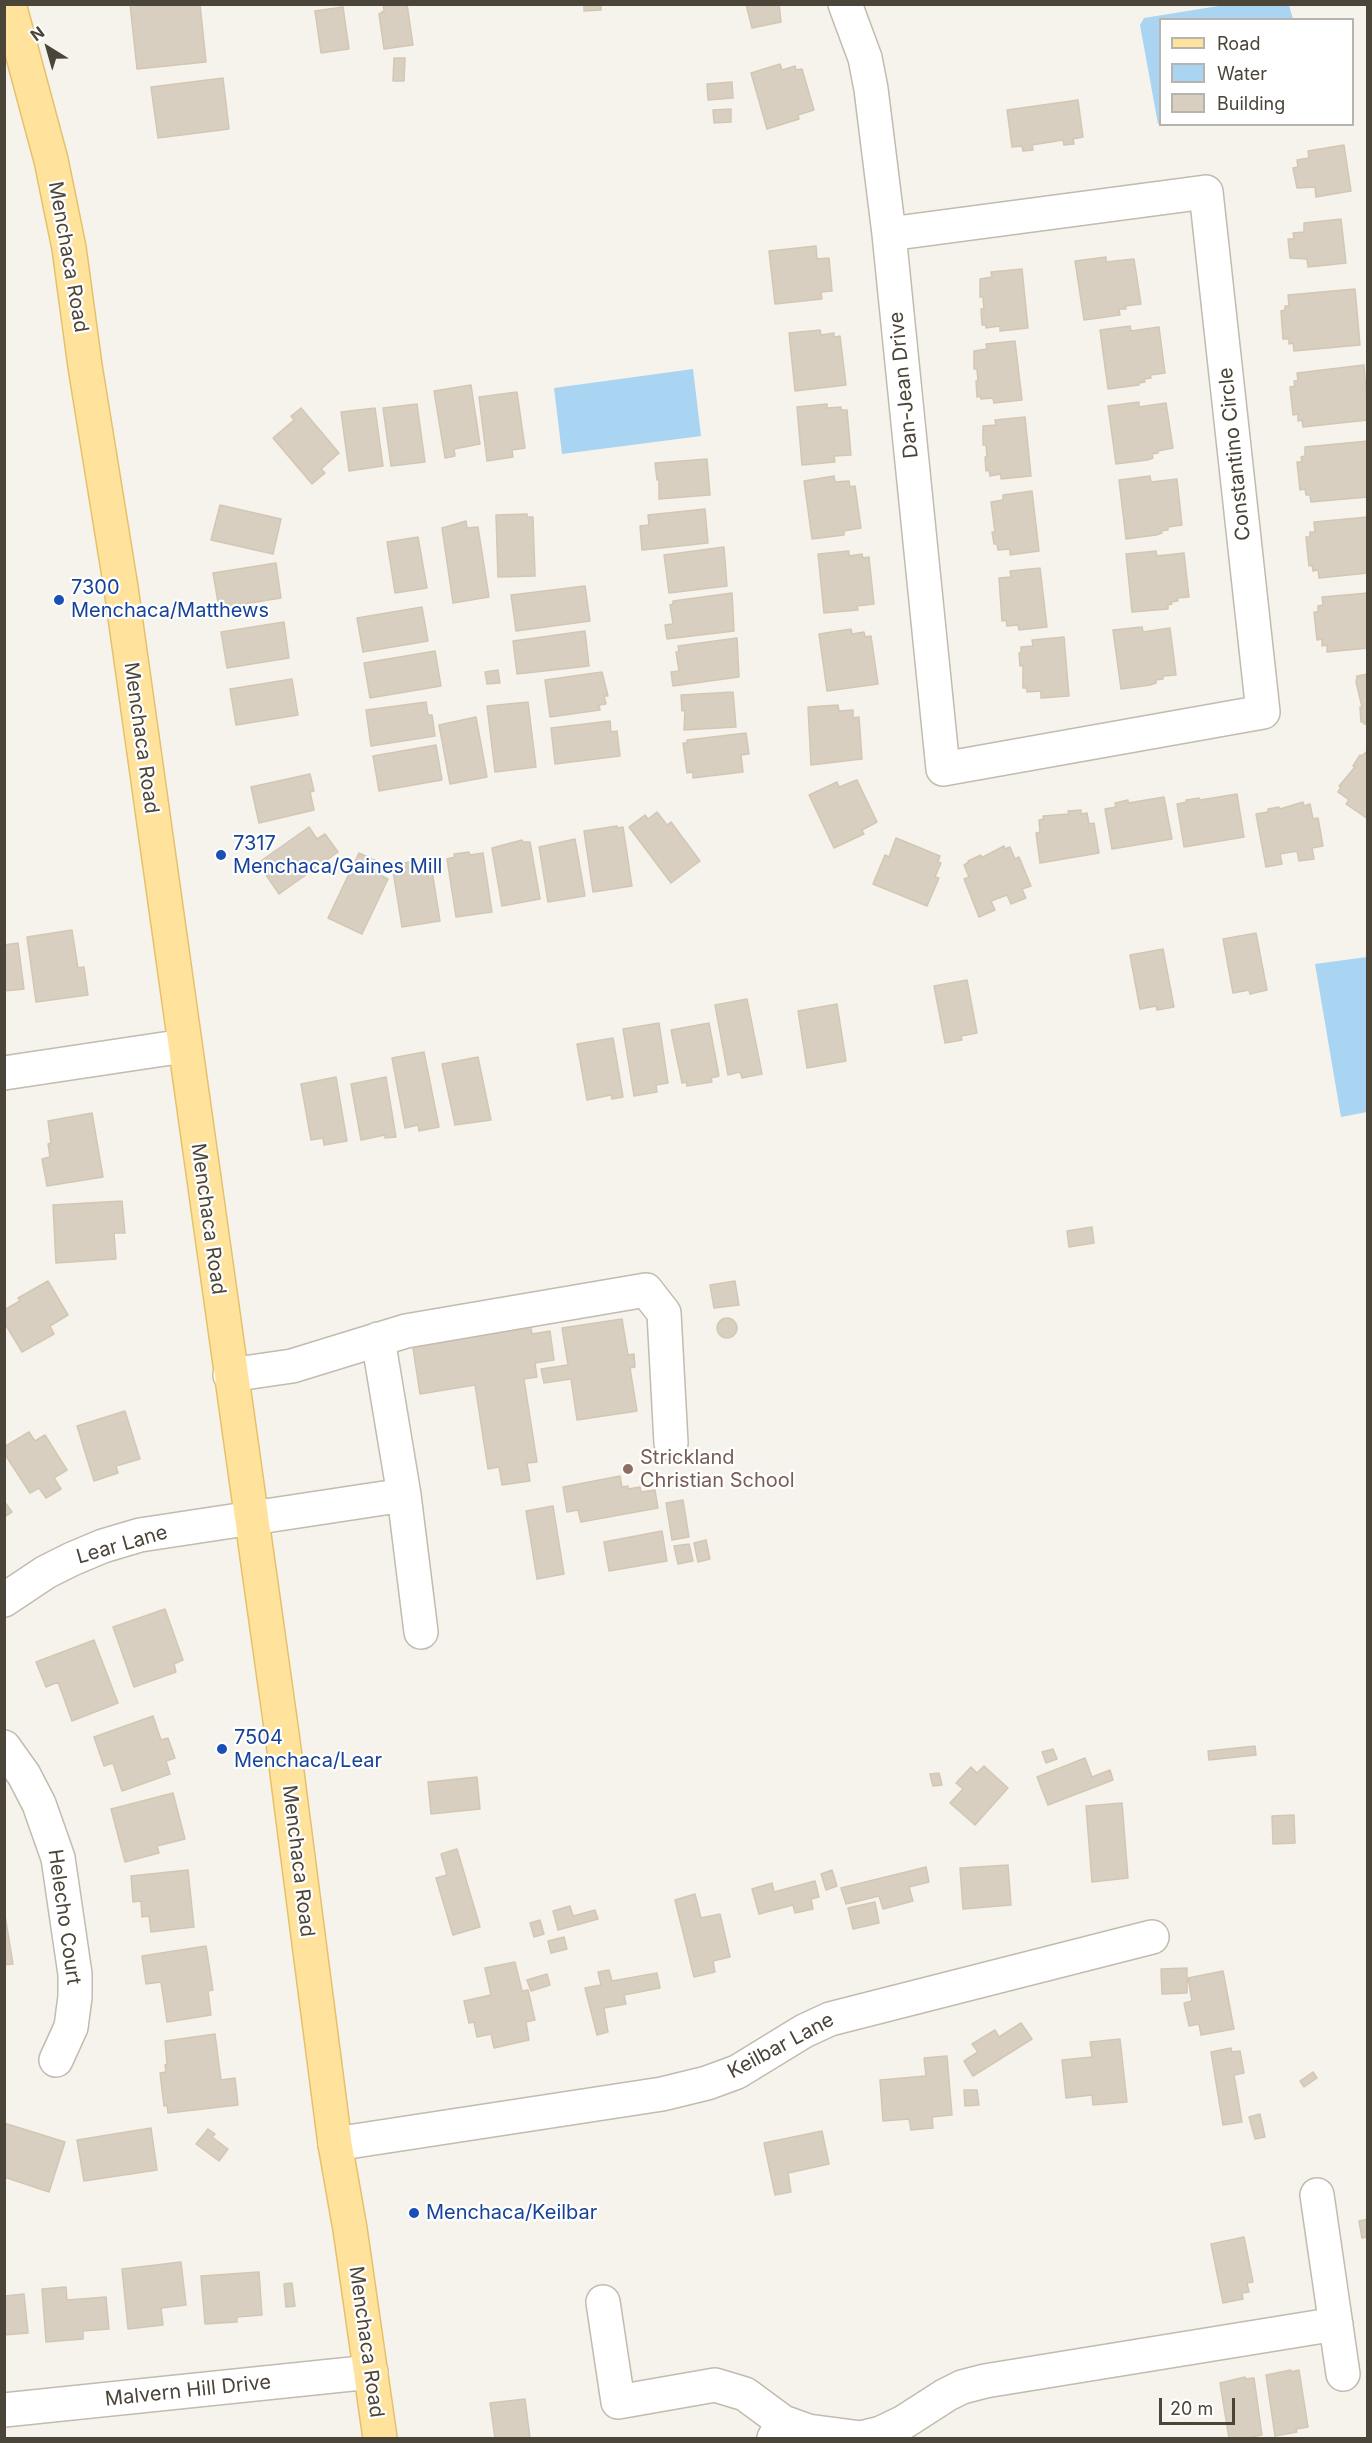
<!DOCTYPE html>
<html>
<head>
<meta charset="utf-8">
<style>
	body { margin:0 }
	#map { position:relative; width:1372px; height:2443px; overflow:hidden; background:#f6f3ec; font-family:Inter,sans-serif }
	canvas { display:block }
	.frame { position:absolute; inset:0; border:6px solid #4b4439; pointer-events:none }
	.legend { position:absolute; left:1159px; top:18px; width:195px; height:108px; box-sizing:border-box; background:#fff; border:2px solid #b7b4b0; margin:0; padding:8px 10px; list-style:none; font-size:18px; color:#4b4439 }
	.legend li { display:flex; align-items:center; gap:12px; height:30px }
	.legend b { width:30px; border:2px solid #b7b4b0 }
	.north { position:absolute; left:18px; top:18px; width:60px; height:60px; -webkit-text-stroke:4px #fff; paint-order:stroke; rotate:323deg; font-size:16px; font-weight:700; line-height:24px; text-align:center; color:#4b4439 }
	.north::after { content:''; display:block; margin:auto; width:21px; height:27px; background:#4b4439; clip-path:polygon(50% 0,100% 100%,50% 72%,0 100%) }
	.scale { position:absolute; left:1159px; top:2398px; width:76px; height:27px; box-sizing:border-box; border:3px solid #4b4439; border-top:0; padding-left:8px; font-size:18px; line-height:21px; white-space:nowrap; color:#4b4439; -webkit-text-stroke:4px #fff; paint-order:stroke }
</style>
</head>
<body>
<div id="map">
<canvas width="1372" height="2443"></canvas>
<div class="frame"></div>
<ul class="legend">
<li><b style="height:8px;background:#ffe39c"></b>Road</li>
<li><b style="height:16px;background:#a9d4f2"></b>Water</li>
<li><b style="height:16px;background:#d8cfc1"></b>Building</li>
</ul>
<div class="north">N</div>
<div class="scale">20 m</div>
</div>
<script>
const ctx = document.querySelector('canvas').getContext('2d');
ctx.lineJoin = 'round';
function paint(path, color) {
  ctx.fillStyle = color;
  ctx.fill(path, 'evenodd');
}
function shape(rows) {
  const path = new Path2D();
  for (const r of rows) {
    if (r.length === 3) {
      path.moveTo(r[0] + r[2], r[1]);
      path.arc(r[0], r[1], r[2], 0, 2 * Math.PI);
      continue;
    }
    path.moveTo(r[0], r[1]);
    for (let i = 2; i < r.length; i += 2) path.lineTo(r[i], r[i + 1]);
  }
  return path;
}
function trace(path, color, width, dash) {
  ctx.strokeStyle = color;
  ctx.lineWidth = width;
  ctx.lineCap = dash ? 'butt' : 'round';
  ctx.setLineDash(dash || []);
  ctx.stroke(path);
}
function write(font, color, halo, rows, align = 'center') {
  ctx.font = font + ' Inter,sans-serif';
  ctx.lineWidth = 4.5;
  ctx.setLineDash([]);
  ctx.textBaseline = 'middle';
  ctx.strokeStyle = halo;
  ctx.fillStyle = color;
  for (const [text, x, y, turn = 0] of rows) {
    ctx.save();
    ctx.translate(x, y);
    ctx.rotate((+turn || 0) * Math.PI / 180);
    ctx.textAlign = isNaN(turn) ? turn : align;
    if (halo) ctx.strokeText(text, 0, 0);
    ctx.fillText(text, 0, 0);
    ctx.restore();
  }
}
paint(shape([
	[1231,4,1289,5,1293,19,1160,20,1160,123,1158,124,1140,25,1144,18],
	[693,369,701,436,562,454,554,388],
	[1367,957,1367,1112,1341,1117,1315,964]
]), '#a9d4f2');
const building = shape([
	[130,4,200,4,206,62,137,69,130,4],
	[383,4,407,4,413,45,384,49,379,14,384,11,383,4],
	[584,4,601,4,601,10,584,11,584,4],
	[746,4,779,4,781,22,752,28,746,4],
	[343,7,349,49,321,53,315,11,343,7],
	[394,58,405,58,404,81,393,81,394,58],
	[780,64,782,70,795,66,796,70,802,69,814,110,798,115,799,119,767,129,751,73,780,64],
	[223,78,229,129,158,138,151,87,223,78],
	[732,82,733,98,708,100,707,84,732,82],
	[1078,100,1083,137,1073,139,1074,144,1064,145,1063,140,1032,145,1033,150,1023,151,1022,146,1012,147,1007,110,1078,100],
	[731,109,731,122,714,123,713,110,731,109],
	[1344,145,1351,191,1316,197,1315,187,1297,188,1293,168,1298,167,1297,160,1309,158,1308,151,1344,145],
	[1341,219,1346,263,1308,267,1307,259,1290,258,1288,239,1294,239,1293,233,1304,232,1304,223,1341,219],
	[816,246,817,259,829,258,832,291,821,292,822,299,775,304,769,251,816,246],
	[1106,257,1106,262,1134,259,1141,304,1125,306,1126,309,1119,309,1120,315,1084,320,1075,261,1106,257],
	[1022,269,1028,328,1000,331,1000,326,986,328,986,325,982,325,981,309,984,309,983,297,980,297,980,279,992,277,991,272,1022,269],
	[1355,289,1360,345,1294,351,1293,343,1289,344,1289,339,1283,339,1281,311,1285,310,1285,306,1289,306,1288,295,1355,289],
	[1130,326,1131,331,1159,327,1165,373,1150,375,1151,378,1144,379,1145,382,1139,383,1139,385,1108,389,1100,330,1130,326],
	[820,330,821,335,834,333,834,337,840,336,846,385,795,391,789,333,820,330],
	[1015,341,1022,400,994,403,993,398,981,399,980,396,977,397,976,381,978,381,977,369,974,369,974,351,987,349,986,344,1015,341],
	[1364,365,1368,420,1303,427,1302,420,1298,421,1298,414,1293,415,1290,387,1295,386,1294,381,1298,381,1297,373,1364,365],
	[471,385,480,444,454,449,455,456,445,458,434,391,471,385],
	[517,392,525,448,512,450,513,457,487,461,479,397,517,392],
	[1139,402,1139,407,1166,403,1173,448,1158,451,1158,453,1152,454,1153,458,1147,460,1116,464,1108,406,1139,402],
	[417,404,425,462,391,466,383,408,417,404],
	[827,404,827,408,841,407,841,410,847,410,851,455,834,456,835,462,802,465,797,407,827,404],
	[301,408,339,453,321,469,325,473,312,484,273,438,294,420,291,416,301,408],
	[375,408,383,466,349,471,341,412,375,408],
	[1025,417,1031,476,1001,479,1001,474,990,476,989,470,986,471,985,457,987,457,986,445,983,445,983,426,996,425,995,420,1025,417],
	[1368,441,1368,497,1311,502,1310,495,1306,495,1305,489,1300,490,1297,462,1302,462,1301,457,1305,456,1305,447,1368,441],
	[707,459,710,495,659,499,659,479,657,480,655,463,707,459],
	[834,476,835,482,849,481,850,487,855,486,861,528,844,531,844,535,812,539,804,481,834,476],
	[1150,476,1151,482,1177,479,1182,525,1168,527,1168,530,1161,531,1162,533,1156,535,1126,539,1119,480,1150,476],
	[1032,491,1039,551,1010,555,1010,549,998,550,997,544,994,544,992,532,995,532,991,502,1003,500,1003,495,1032,491],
	[220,505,281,519,273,554,211,540,220,505],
	[705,509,708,543,642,550,640,526,649,525,648,515,705,509],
	[527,514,527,517,533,517,535,576,498,577,496,515,527,514],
	[1368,517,1368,573,1319,578,1318,570,1313,571,1312,565,1309,566,1306,537,1310,537,1310,532,1315,532,1314,522,1368,517],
	[466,521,467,528,478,527,489,597,453,603,442,528,466,521],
	[418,537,427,588,395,593,387,542,418,537],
	[724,547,727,586,669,593,664,555,724,547],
	[849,551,849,556,862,554,863,558,869,557,874,604,857,606,858,610,824,613,818,554,849,551],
	[1156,551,1157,556,1184,553,1189,597,1177,598,1178,601,1171,602,1172,604,1168,605,1168,609,1132,612,1126,554,1156,551],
	[276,563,281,598,219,608,213,573,276,563],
	[1040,568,1047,627,1019,630,1018,625,1007,626,1006,620,1002,621,999,578,1011,577,1010,571,1040,568],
	[585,586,590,621,516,631,511,595,585,586],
	[732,593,734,631,667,639,665,625,673,624,670,605,673,604,673,601,732,593],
	[1368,593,1368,648,1327,652,1327,645,1322,646,1322,639,1317,640,1314,612,1318,612,1318,606,1323,605,1322,597,1368,593],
	[422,607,428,641,363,652,357,618,422,607],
	[284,622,289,658,227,668,221,632,284,622],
	[1142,627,1143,632,1170,628,1176,675,1163,676,1163,679,1156,680,1156,683,1150,685,1121,689,1113,630,1142,627],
	[851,629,852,634,864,632,865,637,871,636,878,684,827,691,819,634,851,629],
	[585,631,589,666,517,674,513,641,585,631],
	[1064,637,1069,696,1041,698,1041,691,1027,692,1027,688,1023,688,1023,665,1020,666,1019,653,1021,653,1021,647,1033,646,1032,640,1064,637],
	[737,638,739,677,673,686,671,672,679,671,676,652,679,652,678,646,737,638],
	[435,651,441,686,370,698,364,663,435,651],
	[498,670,500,683,487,684,485,672,498,670],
	[602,672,608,696,604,696,606,704,599,705,600,710,550,717,545,680,602,672],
	[1368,674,1368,724,1364,724,1364,722,1361,722,1360,707,1362,707,1356,682,1357,676,1368,674],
	[292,679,298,715,236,725,230,689,292,679],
	[733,692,736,727,684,730,685,710,682,711,681,695,733,692],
	[426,702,428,715,432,715,435,736,371,746,366,710,426,702],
	[528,702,536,767,495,772,487,706,528,702],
	[838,705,839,711,853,710,853,718,859,717,862,759,811,765,808,707,838,705],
	[476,717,487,777,450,784,439,725,476,717],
	[610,721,611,732,617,731,620,756,555,764,551,728,610,721],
	[746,733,749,754,741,755,743,772,693,778,693,772,687,773,683,743,687,743,687,740,746,733],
	[436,745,442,780,379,791,373,756,436,745],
	[1366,752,1368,753,1368,819,1346,804,1349,800,1338,792,1341,787,1339,786,1355,767,1353,766,1360,755,1362,756,1366,752],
	[310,774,314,791,310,792,314,810,259,823,251,787,310,774],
	[857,780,877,822,862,830,864,834,834,848,809,795,837,782,839,787,857,780],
	[1237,794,1244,837,1184,847,1177,804,1187,802,1186,800,1199,798,1200,800,1237,794],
	[1164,797,1172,839,1112,849,1105,809,1116,807,1115,803,1128,800,1128,803,1164,797],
	[1303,802,1304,806,1310,804,1313,819,1318,818,1323,846,1312,848,1314,859,1299,861,1297,851,1280,854,1282,864,1266,867,1256,814,1268,812,1268,809,1279,807,1280,809,1303,802],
	[1081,810,1081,814,1087,813,1089,824,1094,823,1099,853,1040,863,1036,833,1040,832,1039,820,1044,819,1043,816,1069,814,1068,811,1081,810],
	[657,812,667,825,671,822,700,861,671,883,629,827,645,815,648,819,657,812],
	[617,826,617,828,623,827,632,886,593,892,584,831,617,826],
	[309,827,317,839,325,834,338,852,279,894,258,863,309,827],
	[896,838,940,856,938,862,941,863,935,877,939,878,927,906,873,884,885,855,889,857,896,838],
	[575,839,585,896,548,902,539,847,575,839],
	[522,840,523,842,530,842,540,899,502,906,492,848,522,840],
	[1004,846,1005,849,1010,847,1015,859,1019,857,1031,886,1022,889,1026,898,1011,904,1007,895,991,901,995,910,979,917,964,879,969,877,964,865,969,862,968,861,981,855,981,858,1004,846],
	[469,852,470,855,483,853,492,912,456,917,447,859,455,857,454,854,469,852],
	[359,853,383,864,378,874,388,879,362,934,328,918,359,853],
	[416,861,417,866,431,864,440,921,402,927,392,865,416,861],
	[72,930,78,968,84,967,88,995,36,1002,27,937,72,930],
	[1256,933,1267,990,1250,994,1249,990,1233,993,1223,939,1256,933],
	[18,943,24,989,4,991,4,945,18,943],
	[1163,949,1174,1007,1157,1010,1156,1006,1140,1009,1130,955,1163,949],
	[967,980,977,1033,961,1036,962,1040,945,1043,934,986,967,980],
	[747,999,762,1074,742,1078,740,1072,728,1075,715,1005,747,999],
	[837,1004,846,1061,807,1068,798,1011,837,1004],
	[659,1023,668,1083,656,1085,657,1092,634,1096,623,1029,659,1023],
	[709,1023,719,1076,711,1078,712,1082,687,1086,686,1082,682,1083,671,1030,709,1023],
	[613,1038,623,1097,612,1099,611,1095,587,1100,577,1044,613,1038],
	[424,1052,439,1127,419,1131,418,1125,405,1128,392,1058,424,1052],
	[478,1057,491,1120,455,1125,442,1064,478,1057],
	[336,1077,347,1141,324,1145,323,1138,311,1140,301,1084,336,1077],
	[386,1077,396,1137,385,1138,385,1135,361,1140,351,1084,386,1077],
	[92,1113,103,1177,47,1186,42,1159,50,1157,48,1144,51,1143,48,1121,92,1113],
	[122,1201,125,1233,114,1233,116,1259,56,1263,53,1205,122,1201],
	[1092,1227,1094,1243,1069,1247,1067,1231,1092,1227],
	[48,1281,68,1315,50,1326,54,1334,22,1352,4,1322,4,1310,20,1301,18,1298,48,1281],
	[735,1281,739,1305,714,1308,710,1285,735,1281],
	[727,1328,10],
	[622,1319,628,1355,634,1354,635,1367,630,1368,637,1411,577,1420,571,1379,544,1383,541,1369,568,1365,562,1328,622,1319],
	[530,1323,532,1334,550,1331,554,1360,535,1363,537,1377,524,1379,537,1462,527,1463,530,1481,502,1485,499,1467,488,1469,475,1385,420,1394,412,1342,530,1323],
	[125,1411,140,1459,116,1466,118,1473,94,1481,77,1426,125,1411],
	[29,1432,35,1441,45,1435,67,1470,54,1478,61,1489,46,1498,39,1488,30,1493,4,1453,4,1447,29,1432],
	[620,1476,622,1487,628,1486,628,1489,640,1487,641,1492,655,1490,658,1508,581,1522,578,1510,567,1512,563,1487,620,1476],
	[683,1500,689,1537,672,1540,666,1503,683,1500],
	[4,1501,12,1512,4,1517,4,1501],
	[553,1506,564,1574,537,1579,526,1511,553,1506],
	[662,1531,667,1561,609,1571,604,1542,662,1531],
	[706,1540,710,1559,698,1562,694,1543,706,1540],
	[689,1544,693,1561,678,1564,674,1546,689,1544],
	[165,1609,183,1660,174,1664,176,1672,134,1687,113,1627,165,1609],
	[94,1640,118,1703,72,1721,58,1682,46,1687,36,1662,94,1640],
	[153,1716,161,1740,168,1738,175,1758,166,1761,170,1774,122,1791,113,1763,104,1766,94,1737,153,1716],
	[1255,1746,1256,1755,1209,1760,1208,1751,1255,1746],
	[1053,1749,1057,1759,1046,1763,1042,1752,1053,1749],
	[1085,1758,1092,1777,1110,1770,1113,1780,1048,1805,1037,1777,1085,1758],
	[984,1766,1008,1788,975,1825,950,1803,963,1789,956,1783,971,1767,977,1773,984,1766],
	[939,1773,942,1785,933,1786,930,1774,939,1773],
	[477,1777,480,1809,431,1814,428,1782,477,1777],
	[173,1793,185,1839,157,1846,159,1853,125,1862,111,1809,173,1793],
	[1122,1803,1128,1878,1092,1882,1086,1806,1122,1803],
	[1294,1815,1295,1843,1273,1844,1272,1816,1294,1815],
	[457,1849,480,1927,453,1935,436,1878,447,1875,441,1854,457,1849],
	[1008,1865,1011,1905,963,1909,960,1868,1008,1865],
	[926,1867,929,1882,909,1887,913,1901,883,1909,879,1896,846,1904,841,1888,926,1867],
	[188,1870,194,1927,151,1932,149,1916,142,1917,141,1901,133,1902,131,1876,188,1870],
	[832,1870,837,1886,826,1890,821,1874,832,1870],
	[815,1881,819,1897,811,1899,813,1909,795,1913,793,1905,759,1914,752,1889,772,1883,774,1892,815,1881],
	[695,1894,701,1918,720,1914,730,1957,713,1961,715,1972,694,1977,675,1900,695,1894],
	[875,1902,879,1923,853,1929,848,1908,875,1902],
	[570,1906,573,1916,595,1910,598,1919,558,1930,553,1911,570,1906],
	[4,1909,13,1964,4,1965,4,1909],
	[540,1920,544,1934,534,1937,530,1923,540,1920],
	[564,1937,567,1949,551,1953,548,1941,564,1937],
	[206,1946,213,1990,208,1991,211,2015,167,2022,161,1982,146,1984,142,1956,206,1946],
	[515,1962,522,1991,528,1990,535,2020,526,2022,529,2040,494,2048,491,2034,477,2037,474,2022,469,2023,464,2001,491,1995,485,1968,515,1962],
	[1187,1968,1187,1993,1162,1994,1161,1969,1187,1968],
	[609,1970,612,1981,657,1973,660,1988,624,1995,626,2004,604,2008,608,2032,597,2035,585,1988,601,1985,598,1972,609,1970],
	[1223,1971,1234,2029,1201,2035,1199,2024,1189,2026,1184,2003,1192,2001,1188,1978,1223,1971],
	[547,1974,550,1985,531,1991,527,1980,547,1974],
	[1021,2023,1032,2039,973,2076,964,2061,978,2052,972,2044,995,2030,999,2037,1021,2023],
	[215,2034,221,2080,235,2078,238,2105,168,2113,167,2105,164,2106,160,2073,166,2072,165,2065,167,2064,165,2041,215,2034],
	[1120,2039,1127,2102,1093,2105,1092,2095,1066,2098,1062,2060,1092,2057,1090,2042,1120,2039],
	[1231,2048,1232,2052,1240,2051,1244,2073,1234,2075,1242,2122,1223,2125,1211,2052,1231,2048],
	[947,2056,952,2115,932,2117,933,2128,911,2130,909,2119,883,2121,880,2080,926,2076,924,2058,947,2056],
	[1313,2072,1317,2078,1304,2087,1300,2081,1313,2072],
	[964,2090,977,2090,979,2105,965,2106,964,2090],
	[1260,2114,1265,2137,1255,2139,1249,2117,1260,2114],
	[4,2123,65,2142,49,2192,4,2177,4,2123],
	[151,2128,157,2170,84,2181,77,2140,151,2128],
	[208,2129,215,2134,212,2137,228,2149,219,2161,196,2144,208,2129],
	[822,2131,829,2164,788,2173,791,2192,775,2195,764,2143,822,2131],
	[1368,2219,1368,2242,1367,2237,1362,2238,1359,2221,1368,2219],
	[1244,2237,1253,2282,1247,2283,1249,2292,1242,2293,1243,2299,1223,2303,1211,2244,1244,2237],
	[181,2262,186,2305,161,2308,163,2325,128,2329,122,2269,181,2262],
	[259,2272,262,2315,237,2317,237,2322,205,2324,201,2276,259,2272],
	[292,2283,295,2306,286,2307,284,2284,292,2283],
	[4,2285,5,2296,24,2294,28,2333,4,2335,4,2285],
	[66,2287,67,2300,106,2297,109,2329,83,2331,83,2339,46,2342,42,2289,66,2287],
	[1291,2370,1291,2372,1299,2370,1308,2427,1296,2429,1297,2432,1275,2436,1266,2375,1291,2370],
	[1245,2377,1245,2379,1254,2378,1262,2435,1250,2437,1251,2438,1229,2438,1220,2383,1245,2377],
	[525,2399,530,2438,495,2438,490,2403,525,2399]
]);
paint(building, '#d8cfc1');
trace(building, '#d3c7b4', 1.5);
const minor = shape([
	[845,4,865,58,871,89,889,234,943,769,1263,712,1206,192,889,234],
	[4,1073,184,1046],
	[378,1339,404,1495,421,1632],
	[230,1375,292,1366,406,1331,646,1290,664,1313,671,1443],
	[4,1600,46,1572,72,1559,103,1546,140,1535,404,1495],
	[4,1747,24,1775,39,1804,58,1858,75,1974,75,1997,71,2027,56,2060],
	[335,2144,662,2094,707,2083,737,2072,804,2031,830,2019,1152,1937],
	[1317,2195,1343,2374],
	[603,2302,618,2402,715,2385,745,2394,783,2422],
	[4,2410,371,2372],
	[774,2438,783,2422,808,2431,861,2438,881,2433,904,2422,946,2395,962,2387,985,2381,1336,2324]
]);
const major = shape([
	[9,4,51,160,69,248,85,366,121,588,282,1734,335,2144,350,2229,380,2438]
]);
trace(minor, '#c2bbae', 36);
trace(major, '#e6c16a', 36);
trace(minor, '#fff', 33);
trace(major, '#ffe39c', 33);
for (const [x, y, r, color] of [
	[59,600,6,"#1a4fb4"],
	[221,855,6,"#1a4fb4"],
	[628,1469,6,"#8d6e63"],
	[222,1749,6,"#1a4fb4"],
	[414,2213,6,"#1a4fb4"]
]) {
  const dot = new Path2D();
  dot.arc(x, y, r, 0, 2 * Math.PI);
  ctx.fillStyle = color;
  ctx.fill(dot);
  trace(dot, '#fff', 2);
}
write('20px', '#4b4439', '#fff', [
	["Menchaca Road",68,257,80],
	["Dan-Jean Drive",904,385,-96],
	["Constantino Circle",1235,454,-96],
	["Menchaca Road",141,738,82],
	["Menchaca Road",208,1219,82],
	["Lear Lane",122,1545,-16],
	["Menchaca Road",298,1861,83],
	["Helecho Court",64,1917,82],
	["Keilbar Lane",781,2046,-28],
	["Menchaca Road",366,2342,82],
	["Malvern Hill Drive",188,2391,-6]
]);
write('20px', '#164399', '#fff', [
	["7300",71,588],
	["Menchaca/Matthews",71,611],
	["7317",233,844],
	["Menchaca/Gaines Mill",233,867],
	["7504",234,1738],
	["Menchaca/Lear",234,1761],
	["Menchaca/Keilbar",426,2213]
], 'left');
write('20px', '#785e54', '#fff', [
	["Strickland",640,1458],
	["Christian School",640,1481]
], 'left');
</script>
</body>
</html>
